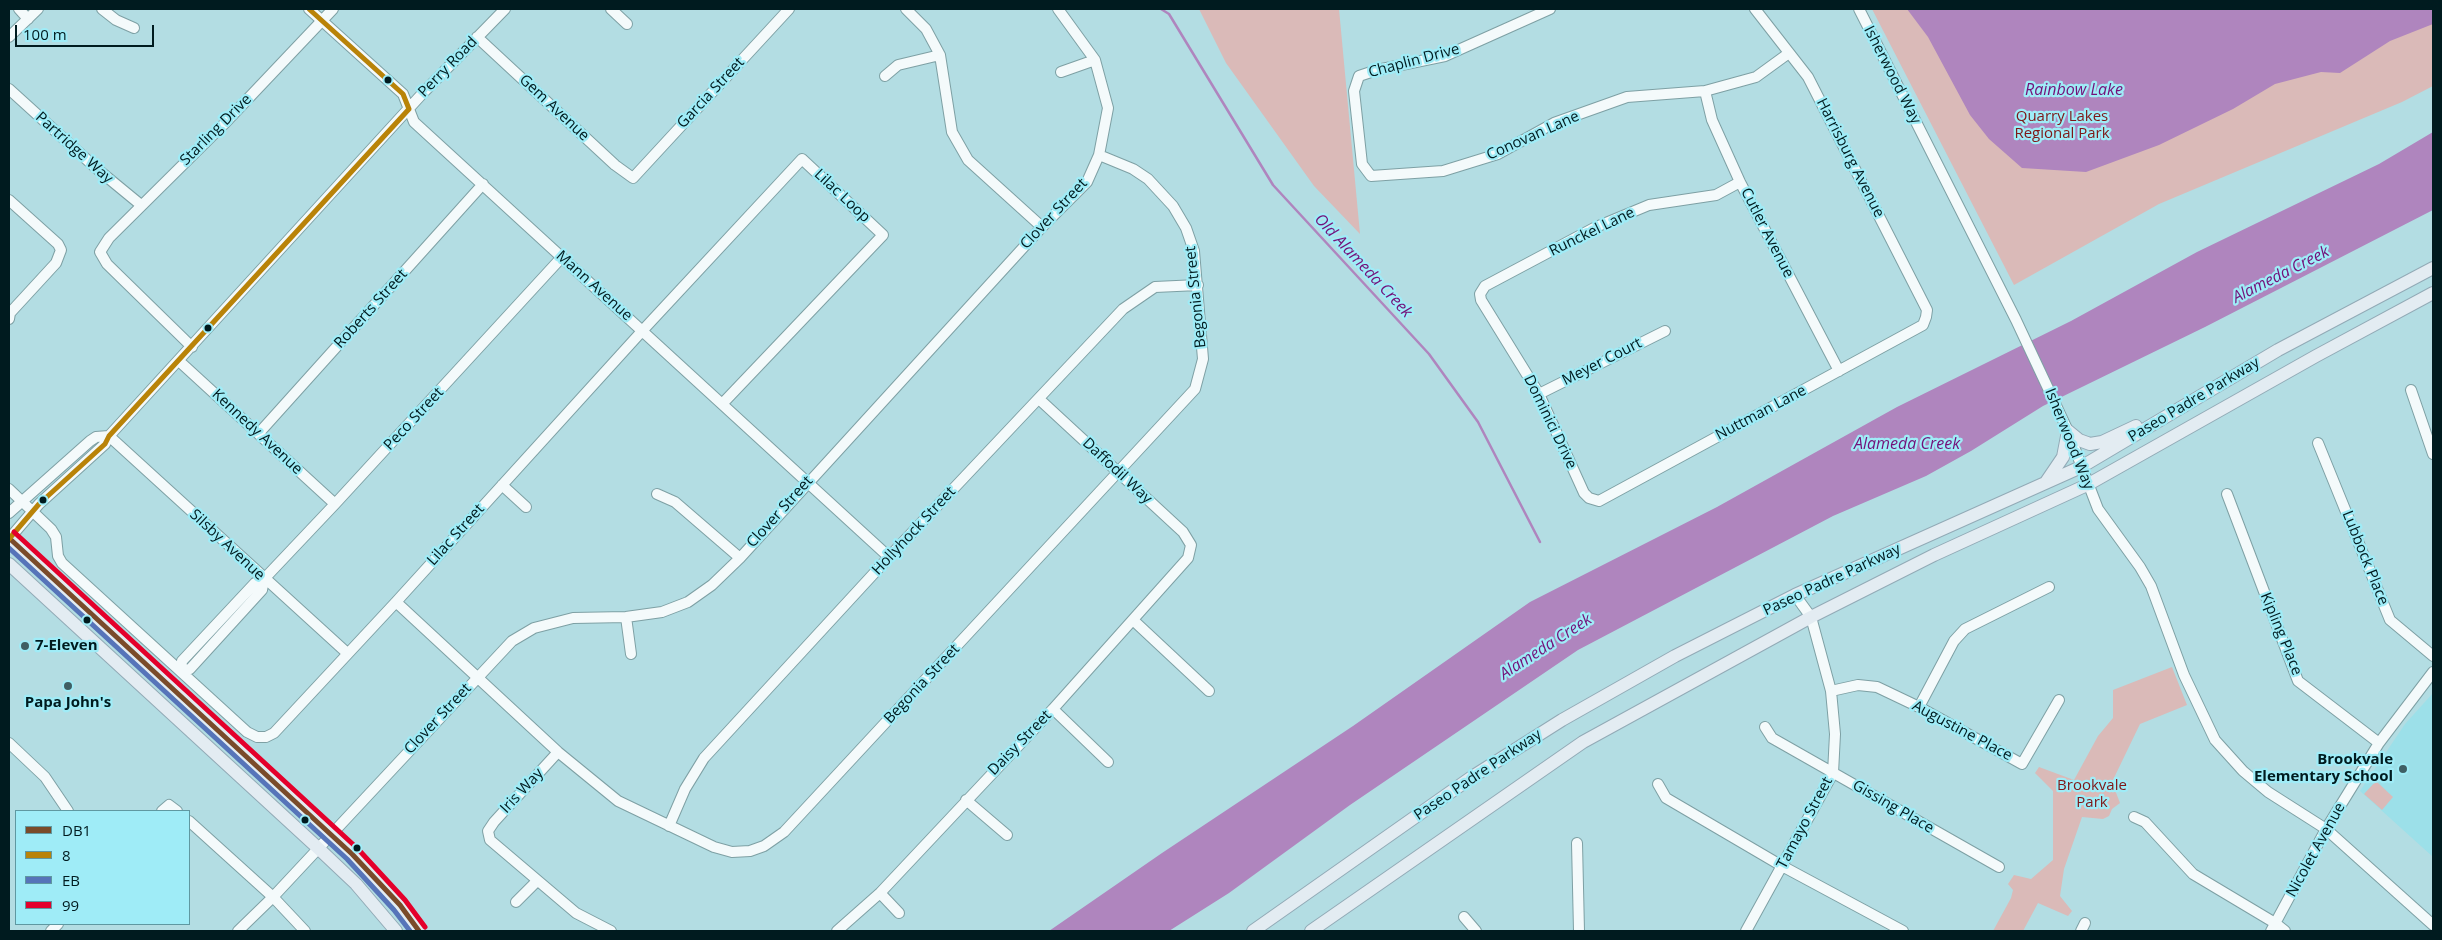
<!DOCTYPE html>
<html>
<head>
<meta charset="utf-8">
<style>
	body { margin:0 }
	#map { position:relative; width:2442px; height:940px; overflow:hidden; background:#b3dde3; font-family:"Open Sans",sans-serif }
	canvas { display:block }
	.frame { position:absolute; inset:0; border:10px solid #001b1f; pointer-events:none }
	.legend { position:absolute; left:15px; top:810px; width:175px; height:115px; box-sizing:border-box; background:#9fecf7; border:1px solid #5f98a1; margin:0; padding:6px 9px; list-style:none; font-size:15px; color:#001b1f }
	.legend li { display:flex; align-items:center; gap:10px; height:25px }
	.legend b { width:25px; border:1px solid #5f98a1 }
	.scale { position:absolute; left:15px; top:25px; width:139px; height:22px; box-sizing:border-box; border:2px solid #001b1f; border-top:0; padding-left:6px; font-size:15px; line-height:18px; white-space:nowrap; color:#001b1f; -webkit-text-stroke:4px #9fecf7; paint-order:stroke }
</style>
</head>
<body>
<div id="map">
<canvas width="2442" height="940"></canvas>
<div class="frame"></div>
<ul class="legend">
<li><b style="height:6px;background:#7a4b2a"></b>DB1</li>
<li><b style="height:6px;background:#b98308"></b>8</li>
<li><b style="height:6px;background:#5674b9"></b>EB</li>
<li><b style="height:6px;background:#e4002b"></b>99</li>
</ul>
<div class="scale">100 m</div>
</div>
<script>
const ctx = document.querySelector('canvas').getContext('2d');
ctx.lineJoin = 'round';
function paint(path, color) {
  ctx.fillStyle = color;
  ctx.fill(path, 'evenodd');
}
function shape(rows) {
  const path = new Path2D();
  for (const r of rows) {
    path.moveTo(r[0], r[1]);
    for (let i = 2; i < r.length; i += 2) path.lineTo(r[i], r[i + 1]);
  }
  return path;
}
function trace(path, color, width, dash) {
  ctx.strokeStyle = color;
  ctx.lineWidth = width;
  ctx.lineCap = dash ? 'butt' : 'round';
  ctx.setLineDash(dash || []);
  ctx.stroke(path);
}
function write(font, color, halo, rows, align = 'center') {
  ctx.font = font + ' "Open Sans",sans-serif';
  ctx.lineWidth = 4.5;
  ctx.setLineDash([]);
  ctx.textBaseline = 'middle';
  ctx.strokeStyle = halo;
  ctx.fillStyle = color;
  for (const [text, x, y, turn = 0] of rows) {
    ctx.save();
    ctx.translate(x, y);
    ctx.rotate((+turn || 0) * Math.PI / 180);
    ctx.textAlign = isNaN(turn) ? turn : align;
    if (halo) ctx.strokeText(text, 0, 0);
    ctx.fillText(text, 0, 0);
    ctx.restore();
  }
}
paint(shape([
	[2433,693,2433,857,2360,791,2405,724]
]), '#9ce0e9');
paint(shape([
	[1199,9,1339,9,1360,234,1314,186,1226,63],
	[1872,9,2433,9,2433,86,2402,102,2159,204,2014,285],
	[2172,667,2187,705,2140,724,2112,782,2120,803,2112,809,2109,816,2103,819,2082,817,2064,869,2060,896,2072,911,2068,916,2038,903,2023,931,1993,931,2011,898,2013,890,2008,884,2014,875,2031,879,2053,860,2053,791,2035,773,2039,767,2074,780,2098,736,2113,718,2113,690],
	[2376,781,2393,797,2382,810,2364,794]
]), '#dabab8');
paint(shape([
	[1907,9,2433,9,2433,24,2390,41,2340,73,2321,72,2275,84,2233,109,2159,145,2086,172,2022,168,1989,139,1970,115,1928,37],
	[2433,132,2433,210,2205,327,2043,406,1971,451,1926,476,1833,516,1578,650,1350,805,1229,893,1169,931,1049,931,1162,853,1353,726,1530,602,1717,507,1897,407,2071,321,2197,252,2379,164]
]), '#af85be');
trace(shape([
	[1161,9,1169,14,1273,185,1429,354,1478,422,1540,542]
]), '#af85be', 2.5);
const minor = shape([
	[19,9,28,19],
	[102,9,116,20,134,28],
	[309,9,403,94,414,122,889,557],
	[611,9,627,24],
	[906,9,926,29,940,55,952,132,968,160,1042,227],
	[1550,9,1445,56,1377,70,1359,76,1354,91,1362,164,1371,176,1443,171,1498,154,1554,123,1627,97,1705,91,1756,77,1789,53],
	[1859,9,2016,320,2068,431,2098,509,2140,567,2151,586,2184,675,2215,740,2243,771,2268,792,2326,829,2433,925],
	[9,37,38,9],
	[477,37,615,165,633,178,789,9],
	[1061,72,1095,60],
	[885,76,898,65,940,55],
	[9,89,96,168,141,205],
	[1705,91,1712,120,1740,182,1839,371],
	[1740,182,1716,195,1649,205,1596,227,1485,286,1480,294,1481,300,1539,394,1584,493,1589,498,1599,501,1923,325,1926,317,1927,310,1808,77,1755,9],
	[9,200,58,244,61,250,56,263,10,313,9,319],
	[192,347,107,264,100,252,109,238,224,124,333,9],
	[179,361,335,504],
	[2411,390,2433,454],
	[1539,394,1665,331],
	[259,433,483,184],
	[109,436,346,652],
	[2318,443,2390,620,2433,656],
	[502,485,526,507],
	[9,489,51,529,56,537,58,556,62,563,247,732,257,737,266,737,274,733,396,602,643,330,802,159,883,235,723,403],
	[657,494,675,502,740,558],
	[2227,494,2298,681,2379,743],
	[9,513,90,441,96,437,109,436],
	[9,539,39,504,105,444,109,436,422,94,505,9],
	[264,579,262,590,190,669,181,671,182,661,255,583,264,579,335,504,562,257],
	[396,602,558,752,618,801,714,847,732,852,750,851,764,846,784,832,1195,389,1203,359,1194,251,1186,228,1173,206,1148,179,1133,169,1099,155],
	[626,617,631,654],
	[1133,620,1209,691],
	[1831,691,1858,685,1877,687,1919,707,2022,764,2059,700],
	[1919,707,1954,641,1965,629,2049,587],
	[1053,709,1108,762],
	[1765,727,1772,738,1999,867],
	[9,743,45,777,68,811],
	[558,752,494,822,488,831,490,840,576,913,611,931],
	[1658,784,1666,798,1782,866,1903,931],
	[966,800,1007,835],
	[162,811,169,805,177,811],
	[2134,817,2145,822,2193,874,2275,923,2285,931],
	[189,821,273,897,305,931],
	[669,826,685,789,704,758,889,557,1123,309,1155,287,1198,285],
	[1577,843,1579,931],
	[880,893,899,913],
	[516,902,537,881],
	[1464,917,1476,931],
	[51,931,58,924],
	[238,931,273,897,512,641,534,628,573,618,626,617,662,612,688,602,712,585,740,558,1042,227,1087,182,1099,155,1108,108,1095,60,1058,9],
	[837,931,880,893,1053,709,1188,558,1191,545,1183,532,1039,399],
	[1746,931,1833,773,1835,734,1831,691,1811,617,1795,595],
	[2081,931,2085,923],
	[2271,931,2326,829,2379,743,2433,672]
]);
const major = shape([
	[2046,482,2063,457,2068,431,2079,440,2090,444,2102,442,2136,426],
	[9,538,352,854,400,905,419,931],
	[9,564,318,848,356,884,396,931],
	[1253,931,1472,777,1562,720,1675,656,1795,595,2081,467,2278,350,2433,268],
	[1311,931,1583,742,1811,617,1934,555,2087,485,2316,356,2433,293]
]);
trace(minor, '#7ea0a4', 12);
trace(major, '#92aab6', 14);
trace(minor, '#f4fafb', 10);
trace(major, '#e3ecf2', 12);
trace(shape([
	[9,538,352,854,400,905,419,931]
]), '#7a4b2a', 5);
trace(shape([
	[309,9,403,94,409,109],
	[9,539,39,504,105,444,109,436,409,109]
]), '#b98308', 5);
trace(shape([
	[9,548,347,859,394,910,410,931]
]), '#5674b9', 5);
trace(shape([
	[14,532,357,848,405,900,425,927]
]), '#e4002b', 5);
for (const [x, y, r, color] of [
	[388,80,4.5,"#001b1f"],
	[208,328,4.5,"#001b1f"],
	[43,500,4.5,"#001b1f"],
	[87,620,4.5,"#001b1f"],
	[25,646,5,"#3f5f64"],
	[68,686,5,"#3f5f64"],
	[2403,769,5,"#3f5f64"],
	[305,820,4.5,"#001b1f"],
	[357,848,4.5,"#001b1f"]
]) {
  const dot = new Path2D();
  dot.arc(x, y, r, 0, 2 * Math.PI);
  ctx.fillStyle = color;
  ctx.fill(dot);
  trace(dot, '#9fecf7', 2);
}
write('15px', '#001b1f', '#9fecf7', [
	["Chaplin Drive",1414,61,-15],
	["Perry Road",448,67,-46],
	["Isherwood Way",1892,75,63],
	["Garcia Street",711,93,-47],
	["Gem Avenue",554,108,43],
	["Starling Drive",216,130,-45],
	["Conovan Lane",1533,136,-24],
	["Partridge Way",74,148,42],
	["Harrisburg Avenue",1850,158,63],
	["Lilac Loop",842,196,43],
	["Clover Street",1054,214,-47],
	["Runckel Lane",1592,232,-26],
	["Cutler Avenue",1767,233,63],
	["Mann Avenue",594,286,42],
	["Begonia Street",1196,297,-96],
	["Roberts Street",371,309,-48],
	["Meyer Court",1602,362,-27],
	["Paseo Padre Parkway",2194,400,-31],
	["Nuttman Lane",1761,413,-28],
	["Peco Street",414,419,-47],
	["Dominici Drive",1550,422,64],
	["Kennedy Avenue",257,432,43],
	["Isherwood Way",2069,439,68],
	["Daffodil Way",1117,471,43],
	["Clover Street",780,512,-48],
	["Hollyhock Street",914,531,-47],
	["Lilac Street",456,535,-48],
	["Silsby Avenue",227,545,43],
	["Lubbock Place",2365,558,68],
	["Paseo Padre Parkway",1832,580,-25],
	["Kipling Place",2281,634,68],
	["Begonia Street",922,684,-47],
	["Clover Street",438,719,-47],
	["Augustine Place",1962,731,28],
	["Daisy Street",1020,743,-46],
	["Paseo Padre Parkway",1478,775,-34],
	["Iris Way",522,791,-47],
	["Gissing Place",1893,807,30],
	["Tamayo Street",1805,823,-62],
	["Nicolet Avenue",2316,850,-61]
]);
write('15px', '#7f1717', '#9fecf7', [
	["Quarry Lakes",2062,117],
	["Regional Park",2062,134],
	["Brookvale",2092,786],
	["Park",2092,803]
]);
write('bold 15px', '#001b1f', '#9fecf7', [
	["7-Eleven",35,646],
	["Papa John's",68,703,"center"],
	["Brookvale",2393,760,"right"],
	["Elementary School",2393,777,"right"]
], 'left');
write('italic 16px', '#741078', '#9fecf7', [
	["Rainbow Lake",2074,90],
	["Old Alameda Creek",1363,266,47],
	["Alameda Creek",2281,275,-27],
	["Alameda Creek",1907,444],
	["Alameda Creek",1546,647,-33]
]);
</script>
</body>
</html>
